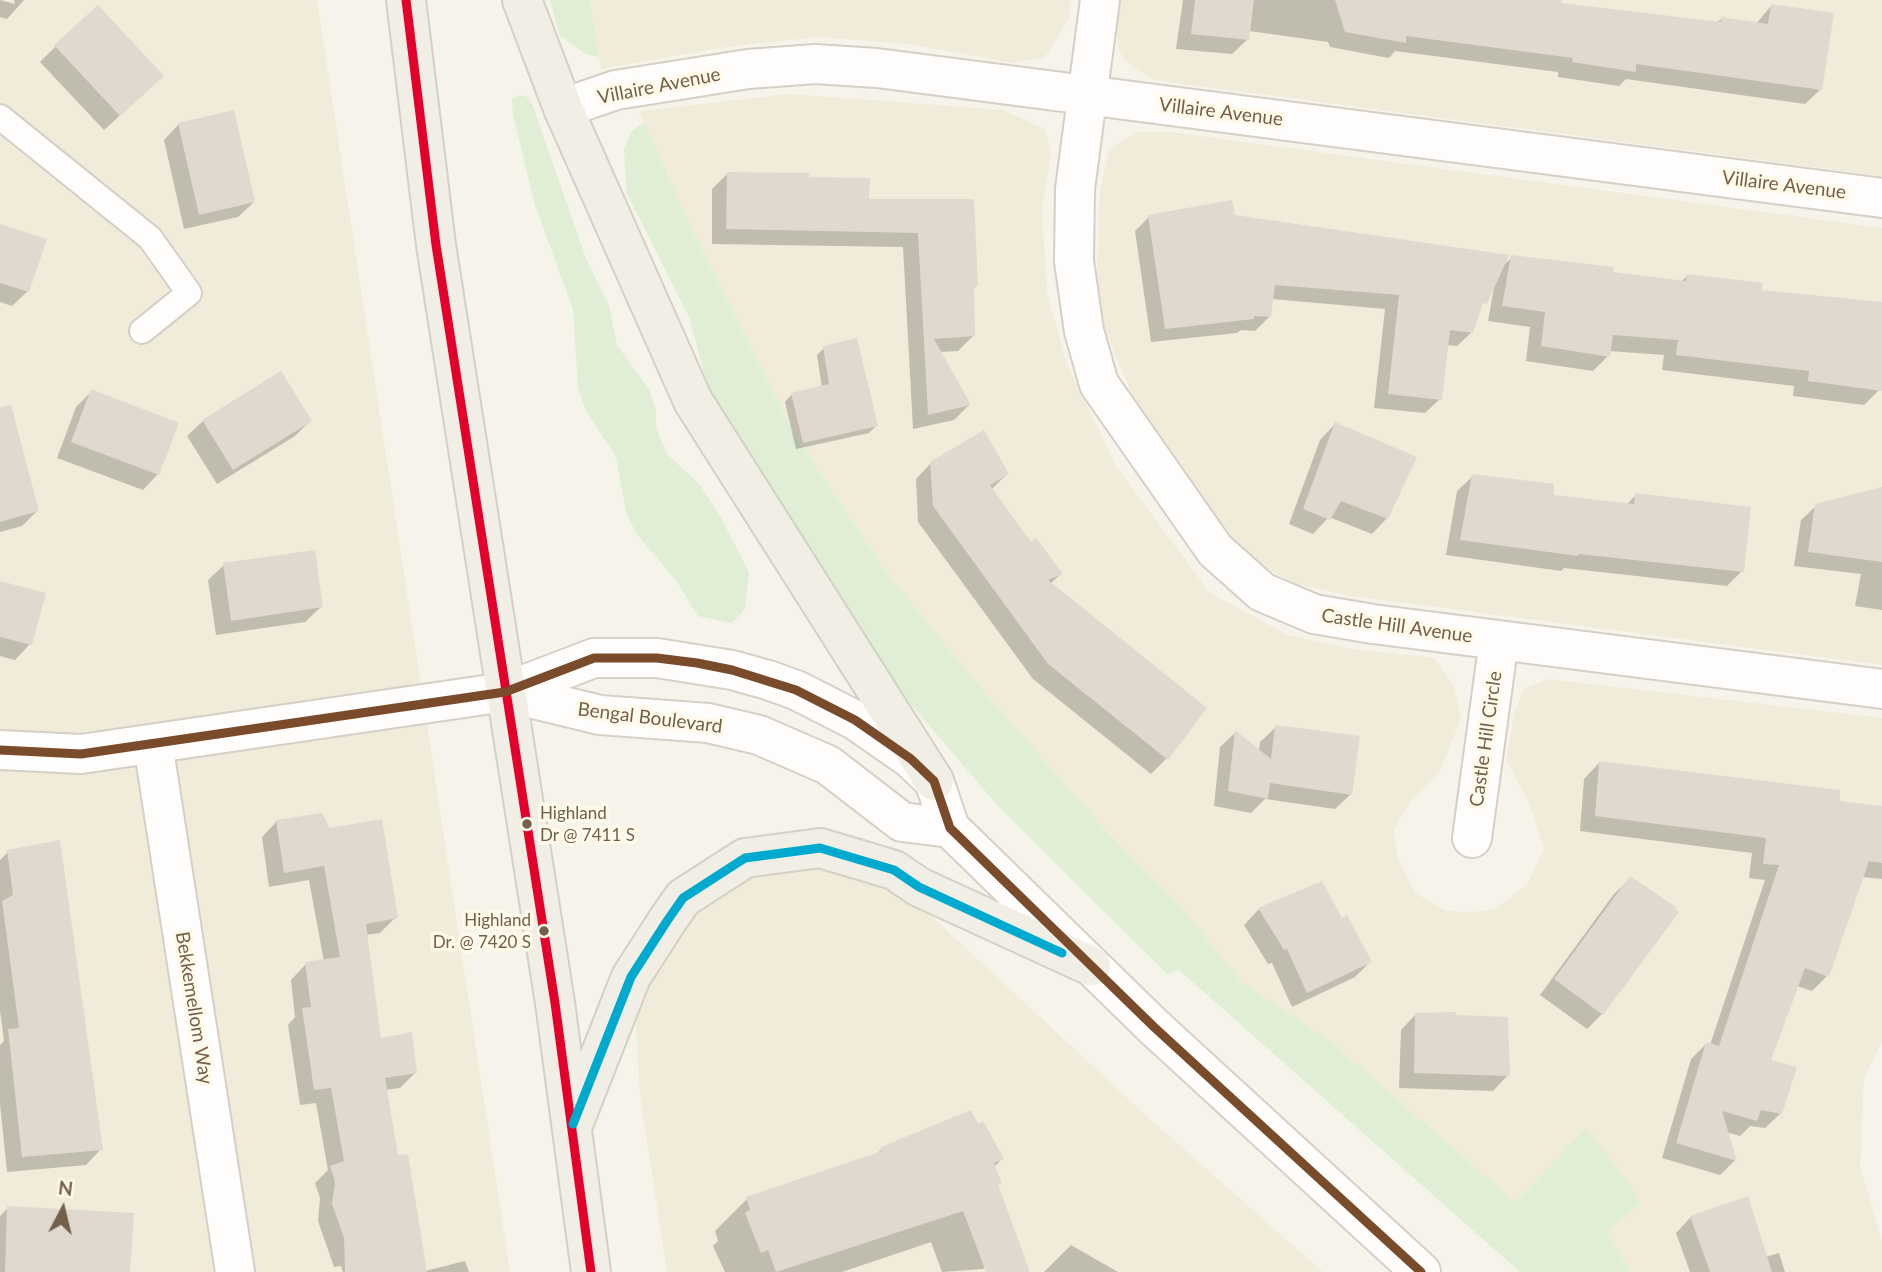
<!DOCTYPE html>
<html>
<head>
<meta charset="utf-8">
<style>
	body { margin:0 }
	#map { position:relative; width:1882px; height:1272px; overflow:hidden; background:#f6f3ea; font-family:Lato,sans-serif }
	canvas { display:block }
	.north { position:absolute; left:28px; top:1174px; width:70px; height:70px; -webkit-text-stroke:5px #fff9ea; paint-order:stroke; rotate:7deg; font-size:19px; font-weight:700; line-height:28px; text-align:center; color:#735f4a }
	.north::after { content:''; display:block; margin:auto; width:24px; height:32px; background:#735f4a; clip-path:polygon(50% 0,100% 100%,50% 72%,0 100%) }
</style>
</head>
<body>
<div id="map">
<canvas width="1882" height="1272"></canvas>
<div class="north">N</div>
</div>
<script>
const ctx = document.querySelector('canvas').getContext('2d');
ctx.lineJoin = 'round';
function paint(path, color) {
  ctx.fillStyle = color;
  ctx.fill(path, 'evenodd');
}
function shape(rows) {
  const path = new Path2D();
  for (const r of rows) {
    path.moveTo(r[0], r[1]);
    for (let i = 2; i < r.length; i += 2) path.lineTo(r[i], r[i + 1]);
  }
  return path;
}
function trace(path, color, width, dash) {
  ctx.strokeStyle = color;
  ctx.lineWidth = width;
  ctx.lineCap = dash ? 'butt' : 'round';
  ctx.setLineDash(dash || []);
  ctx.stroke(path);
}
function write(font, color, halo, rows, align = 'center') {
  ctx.font = font + ' Lato,sans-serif';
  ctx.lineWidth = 7;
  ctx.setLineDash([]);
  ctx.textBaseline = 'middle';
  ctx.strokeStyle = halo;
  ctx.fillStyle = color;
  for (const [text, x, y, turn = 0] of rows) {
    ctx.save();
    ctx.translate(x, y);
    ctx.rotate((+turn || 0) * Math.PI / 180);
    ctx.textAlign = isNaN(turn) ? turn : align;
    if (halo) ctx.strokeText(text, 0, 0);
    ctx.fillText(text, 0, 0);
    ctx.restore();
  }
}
paint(shape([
	[0,0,317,0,510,1272,0,1272],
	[590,0,1071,0,1068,20,1045,57,1014,63,908,44,817,37,719,48,601,69],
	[1121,0,1882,0,1882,176,1153,80,1129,64,1119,51,1116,33],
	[790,94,1003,110,1046,130,1051,155,1042,211,1047,292,1066,362,1116,466,1209,592,1288,635,1353,649,1434,658,1453,684,1461,719,1440,771,1411,802,1394,829,1397,857,1415,893,1446,911,1471,912,1496,909,1528,883,1544,849,1529,802,1506,760,1514,715,1523,689,1548,679,1882,718,1882,1042,1864,1078,1860,1166,1882,1241,1882,1272,1630,1272,1606,1231,1586,1128,1515,1202,1330,1041,1242,983,1182,908,1108,833,995,705,884,570,793,432,694,234,639,111],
	[1135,132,1170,132,1882,228,1882,665,1351,596,1296,584,1256,563,1219,522,1134,400,1104,327,1097,275,1100,190,1109,150],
	[783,864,847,867,900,887,1151,1120,1323,1272,667,1272,640,1095,636,1028,639,996,694,909,733,881]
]), '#f1ebda');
paint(shape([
	[550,0,590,0,599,57,586,54,560,36],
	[519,95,526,96,532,104,587,261,609,306,617,345,649,389,656,410,656,428,667,454,700,485,720,516,749,572,745,609,732,623,698,616,677,582,636,533,626,512,616,457,585,409,578,386,573,309,535,205,513,115,512,99],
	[644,122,694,234,793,432,884,570,995,705,1108,833,1182,908,1242,983,1330,1041,1515,1202,1586,1128,1634,1191,1640,1203,1606,1231,1630,1272,1520,1272,1178,969,1168,975,998,806,910,703,841,608,711,399,689,317,627,194,624,149,631,132]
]), '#dfeed5');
paint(shape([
	[0,0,15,4,14,0,24,0,7,19,0,17],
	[1183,0,1551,0,1559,5,1717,23,1722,18,1756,24,1771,6,1821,89,1805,104,1626,79,1619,86,1558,77,1558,72,1395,51,1389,58,1330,47,1328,42,1249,31,1248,39,1232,54,1176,49],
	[56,46,147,91,104,130,40,62],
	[179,124,254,202,238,217,184,229,164,140],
	[727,174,807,179,867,201,972,201,977,285,973,289,974,335,958,351,939,352,969,405,954,420,913,429,903,247,712,244,712,189],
	[1233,216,1503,266,1512,257,1611,274,1681,282,1688,275,1760,291,1882,304,1879,390,1864,405,1793,396,1794,386,1662,370,1664,355,1609,351,1608,356,1593,371,1526,361,1530,327,1488,321,1494,288,1479,309,1472,332,1457,346,1446,345,1440,399,1425,413,1374,408,1385,309,1272,299,1270,316,1255,331,1241,330,1237,333,1151,342,1135,231,1149,217],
	[0,226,28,291,12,306,0,302],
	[824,348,876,426,869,433,796,449,785,402,792,394,822,388,817,355],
	[281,373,310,421,295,436,217,484,187,436,203,421],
	[92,391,158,474,143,490,57,458,76,407],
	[1335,424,1387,518,1372,534,1329,517,1313,534,1289,524,1320,440],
	[0,427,37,511,22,526,0,532],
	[931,463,1007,474,991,490,1030,544,1061,574,1050,584,1167,758,1151,774,1033,679,918,522,916,479],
	[1473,476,1552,496,1626,505,1636,495,1742,571,1727,586,1564,568,1561,571,1446,555,1457,491],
	[1882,494,1882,610,1855,606,1861,574,1794,566,1801,520,1816,506],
	[224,565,321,607,305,622,216,635,208,580],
	[0,583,30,644,15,660,0,656],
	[1276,727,1351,794,1335,809,1265,799,1251,813,1214,806,1220,747,1235,733,1259,752,1260,742],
	[1599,763,1882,808,1882,879,1862,877,1827,976,1812,991,1797,986,1769,1061,1781,1113,1765,1128,1750,1126,1740,1136,1726,1132,1735,1160,1720,1175,1662,1158,1691,1059,1706,1044,1710,1045,1765,880,1749,878,1752,853,1580,831,1584,779],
	[277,821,329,830,396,917,380,933,366,935,379,1040,416,1072,400,1088,385,1090,397,1157,425,1271,465,1261,469,1272,343,1272,341,1266,334,1267,318,1221,320,1198,315,1183,328,1170,316,1103,300,1105,288,1025,295,1017,291,980,306,964,324,962,309,880,269,887,262,837],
	[8,852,101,1149,86,1165,7,1172,0,1104,0,1045,4,1041,0,1011,0,860],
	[1630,879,1602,1014,1587,1029,1540,995,1614,894],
	[1259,909,1342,920,1370,962,1355,977,1292,1007,1272,963,1268,964,1244,925],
	[1416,1014,1508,1075,1493,1091,1399,1088,1401,1030],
	[977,1126,1002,1159,994,1167,997,1186,1015,1237,983,1269,942,1272,931,1242,842,1272,725,1272,713,1246,718,1241,715,1231,747,1199,875,1155,882,1149],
	[8,1208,129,1272,0,1272,0,1216],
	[1691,1217,1765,1257,1779,1253,1785,1272,1690,1272,1676,1233],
	[1071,1245,1118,1272,1044,1272]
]), '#0003');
paint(shape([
	[1195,0,1254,0,1249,40,1191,34],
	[1335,0,1562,0,1561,3,1721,22,1721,17,1768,24,1771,4,1834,13,1822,90,1636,64,1636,72,1572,62,1573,58,1406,36,1406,43,1345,32],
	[98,5,164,76,120,116,54,45],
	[234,110,255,202,199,215,178,123],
	[727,172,810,173,809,177,870,178,869,199,974,199,978,286,974,286,975,336,934,339,971,405,928,415,918,233,726,229],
	[1232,200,1235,215,1509,255,1487,304,1483,303,1473,333,1450,330,1442,400,1388,394,1399,295,1275,285,1271,317,1254,316,1254,319,1165,329,1148,215],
	[0,224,47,239,29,292,0,283],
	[1511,255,1614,267,1613,272,1686,281,1687,274,1763,283,1762,290,1882,302,1882,391,1808,381,1809,371,1676,355,1678,340,1613,335,1610,357,1541,346,1545,312,1502,306],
	[857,338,878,426,803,443,791,393,829,384,823,346],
	[281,371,312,421,233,470,202,420],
	[91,389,179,423,159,475,71,442],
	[11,405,39,511,0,522,0,407],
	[1335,422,1417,457,1388,519,1341,501,1330,520,1303,509],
	[984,430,1009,474,990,485,1031,542,1036,538,1063,574,1048,580,1207,708,1168,760,1048,664,933,506,930,462],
	[1472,474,1554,484,1554,495,1634,504,1635,493,1751,507,1744,572,1579,554,1578,556,1460,540],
	[1882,487,1882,562,1808,552,1815,504],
	[315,550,323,607,231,621,223,563],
	[0,581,46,593,32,645,0,637],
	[1275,725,1360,736,1352,795,1270,783,1268,799,1228,791,1235,730,1271,759],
	[1599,761,1840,790,1840,801,1882,806,1882,863,1869,861,1829,977,1805,968,1771,1060,1797,1067,1782,1114,1761,1110,1757,1121,1722,1111,1737,1161,1676,1143,1706,1042,1719,1046,1779,865,1763,864,1766,838,1595,816],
	[322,813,330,828,382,819,398,918,366,924,381,1038,412,1032,417,1073,385,1078,398,1155,408,1154,427,1272,345,1272,344,1238,332,1204,335,1182,330,1166,344,1161,331,1088,314,1090,302,1008,311,1007,305,962,340,957,324,866,284,873,276,820],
	[60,840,103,1150,22,1157,8,1029,19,1028,2,901,13,895,7,850],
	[1630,876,1676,907,1675,909,1679,912,1603,1015,1554,979],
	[1322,881,1342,918,1347,915,1372,962,1307,993,1287,949,1284,950,1258,908],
	[1456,1012,1456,1015,1508,1017,1510,1076,1414,1073,1415,1013],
	[971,1110,978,1124,983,1121,1004,1159,994,1163,1002,1184,998,1185,1030,1272,986,1272,963,1211,776,1272,768,1250,761,1253,745,1213,750,1210,746,1197,882,1151,881,1147],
	[1748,1196,1772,1272,1710,1272,1690,1216],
	[7,1206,134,1213,130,1272,5,1272]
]), '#e0d9cf');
const service = shape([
	[0,117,150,238,189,293,142,331]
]);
const minor = shape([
	[1100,0,1075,189,1074,261,1084,331,1099,384,1215,550,1262,592,1314,614,1373,624,1882,689],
	[563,108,616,90,748,69,815,64,877,68,1882,198],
	[153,744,235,1272],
	[0,750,81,754,505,692],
	[1472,838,1499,640]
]);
const secondary = shape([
	[505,692,594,658,657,658,732,670,768,680,796,690,855,720,911,759,934,781,950,828,1154,1027,1421,1272],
	[505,692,600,715,708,723,759,735,828,765,902,822,950,828]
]);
const primary = shape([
	[406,0,436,245,555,1003,591,1272],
	[522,0,563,108,693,401,934,781],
	[574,1122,631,977,667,921,683,898,745,858,820,848,894,870,919,887,1091,966]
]);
trace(service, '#d4cfc7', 28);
trace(minor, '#d4cfc7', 42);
trace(secondary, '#d6d0c8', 42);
trace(primary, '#d5cfc6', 42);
trace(service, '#fefdfc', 24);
trace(minor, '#fefdfc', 38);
trace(secondary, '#fefdfc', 38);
trace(primary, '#f1efe5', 38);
trace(shape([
	[406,0,436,245,555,1003,591,1272]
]), '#e4002b', 9);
trace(shape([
	[0,750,81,754,505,692,594,658,657,658,697,663,732,670,796,690,855,720,911,759,934,781,950,828,1154,1027,1421,1272]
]), '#7a4b2a', 9);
trace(shape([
	[573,1124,631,977,667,921,683,898,745,858,820,848,894,870,919,887,1062,953]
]), '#00a9ce', 9);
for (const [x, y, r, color] of [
	[527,824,6,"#735f4a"],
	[544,931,6,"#735f4a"]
]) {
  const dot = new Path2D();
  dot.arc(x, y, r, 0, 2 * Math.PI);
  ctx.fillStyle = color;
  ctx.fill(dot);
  trace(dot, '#fff9ea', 2.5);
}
write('17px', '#735f4a', '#fff9ea', [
	["Highland",540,814],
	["Dr @ 7411 S",540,836],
	["Highland",531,921,"right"],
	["Dr. @ 7420 S",531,943,"right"]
], 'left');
write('19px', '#735f4a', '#fff9ea', [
	["Villaire Avenue",659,86,-11],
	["Villaire Avenue",1221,112,7],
	["Villaire Avenue",1784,185,7],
	["Castle Hill Avenue",1397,626,8],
	["Bengal Boulevard",650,718,7],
	["Castle Hill Circle",1486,739,-82],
	["Bekkemellom Way",194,1008,81]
]);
</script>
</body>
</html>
